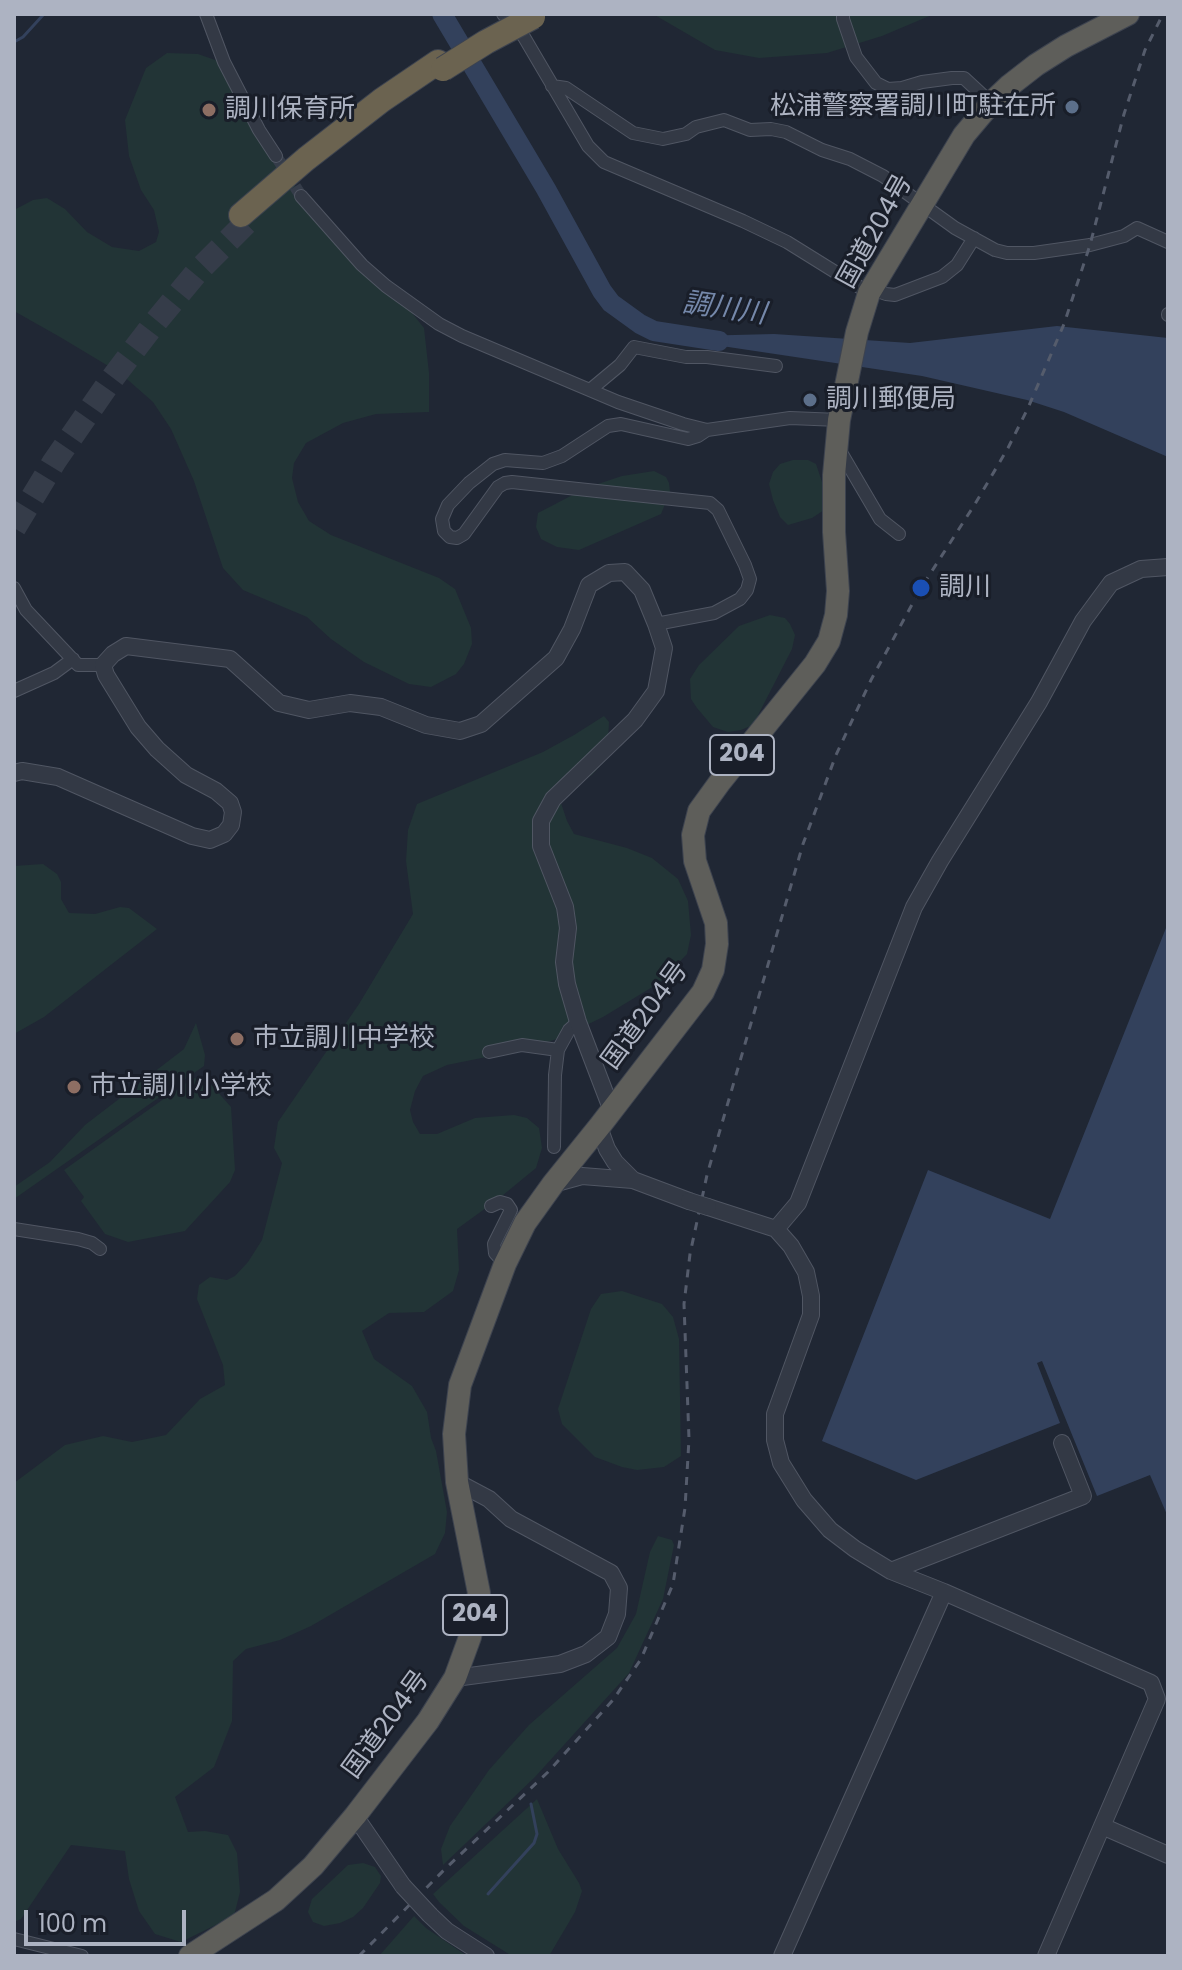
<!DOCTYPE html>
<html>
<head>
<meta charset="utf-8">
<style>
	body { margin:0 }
	#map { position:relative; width:1182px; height:1970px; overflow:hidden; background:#202734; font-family:Poppins,sans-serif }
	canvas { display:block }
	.frame { position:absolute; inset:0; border:16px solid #adb3c2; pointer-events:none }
	.scale { position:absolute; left:24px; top:1910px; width:162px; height:36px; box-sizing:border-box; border:4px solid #adb3c2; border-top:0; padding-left:10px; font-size:24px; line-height:28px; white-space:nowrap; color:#adb3c2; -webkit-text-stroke:6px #191e29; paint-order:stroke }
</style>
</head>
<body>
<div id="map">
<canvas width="1182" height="1970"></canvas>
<div class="frame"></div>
<div class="scale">100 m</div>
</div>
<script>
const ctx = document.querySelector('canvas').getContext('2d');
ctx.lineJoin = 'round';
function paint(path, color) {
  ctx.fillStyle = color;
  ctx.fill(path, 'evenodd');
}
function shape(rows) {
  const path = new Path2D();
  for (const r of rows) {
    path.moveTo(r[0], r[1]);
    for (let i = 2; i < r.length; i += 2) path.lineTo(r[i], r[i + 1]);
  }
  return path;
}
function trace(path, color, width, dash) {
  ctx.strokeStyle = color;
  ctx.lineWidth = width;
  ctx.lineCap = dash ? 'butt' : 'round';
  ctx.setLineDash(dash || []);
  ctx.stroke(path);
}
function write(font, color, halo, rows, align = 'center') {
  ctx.font = font + ' Poppins,"Noto Sans JP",sans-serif';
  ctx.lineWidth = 6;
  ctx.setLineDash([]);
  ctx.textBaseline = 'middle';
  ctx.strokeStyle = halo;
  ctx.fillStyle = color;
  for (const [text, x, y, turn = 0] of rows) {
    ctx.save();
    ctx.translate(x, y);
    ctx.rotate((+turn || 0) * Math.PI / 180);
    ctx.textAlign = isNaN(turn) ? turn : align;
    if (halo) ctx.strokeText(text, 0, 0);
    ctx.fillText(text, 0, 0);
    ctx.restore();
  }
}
paint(shape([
	[653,14,934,14,882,36,827,53,759,58,715,50],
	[167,53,198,54,218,61,259,135,311,208,346,244,381,274,424,328,429,373,429,412,376,414,343,423,306,443,294,463,292,478,298,502,309,521,331,535,439,578,455,589,471,628,472,644,464,664,456,674,431,687,409,684,364,662,331,639,307,617,243,590,223,568,194,481,171,429,153,402,120,373,60,337,14,311,14,210,33,200,47,198,65,209,87,232,112,247,139,251,156,242,159,232,154,210,141,190,129,156,125,120,146,68],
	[793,460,808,460,816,464,830,506,812,518,788,525,780,517,773,500,769,484,773,472,780,464],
	[654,471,666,477,669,483,670,492,661,514,579,550,557,547,541,539,536,527,538,513,586,488,622,476],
	[770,615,785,618,790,624,795,635,792,649,753,725,741,730,728,732,713,727,697,708,691,699,690,679,699,665,739,626],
	[604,716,609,722,607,758,592,775,572,787,561,803,567,821,574,834,627,848,652,858,678,879,688,901,691,935,687,954,659,983,603,1017,560,1038,521,1050,447,1065,423,1076,415,1091,410,1110,413,1122,420,1134,437,1134,475,1118,514,1115,527,1118,539,1128,542,1148,536,1168,497,1200,457,1229,459,1270,453,1291,424,1312,389,1313,362,1331,374,1359,412,1386,427,1412,431,1438,436,1451,447,1512,445,1533,435,1554,311,1626,280,1640,246,1649,233,1661,232,1721,214,1767,175,1797,188,1832,205,1831,228,1835,237,1853,240,1892,234,1916,181,1942,155,1934,139,1911,129,1879,125,1851,71,1845,21,1919,14,1922,14,1483,65,1445,103,1436,132,1442,166,1435,200,1399,225,1385,223,1365,197,1299,199,1285,210,1277,227,1280,235,1276,248,1262,262,1240,282,1163,274,1148,278,1122,359,1004,413,914,406,861,408,830,417,804,543,752,574,735],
	[43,864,57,874,61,882,61,899,69,913,95,914,120,907,129,908,157,929,44,1017,14,1034,14,866],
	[196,1023,205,1055,204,1066,14,1199,14,1187,50,1162,85,1125,184,1049],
	[193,1078,207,1080,231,1107,235,1170,230,1182,185,1231,128,1242,105,1234,81,1201,84,1197,64,1170],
	[622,1291,662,1304,673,1317,679,1339,681,1456,664,1467,637,1470,622,1467,595,1457,562,1424,558,1409,591,1309,601,1294],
	[658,1536,672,1540,674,1545,663,1599,629,1673,535,1777,443,1865,441,1849,450,1826,489,1770,529,1725,617,1648,636,1614,650,1552],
	[537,1799,558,1849,579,1883,582,1891,575,1912,549,1956,512,1956,464,1926,439,1902,433,1894],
	[363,1863,375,1867,381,1876,380,1883,363,1908,353,1917,340,1923,324,1926,313,1922,308,1912,312,1899,348,1865],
	[414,1916,426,1928,467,1956,379,1956]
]), '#223436');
paint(shape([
	[1057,326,1168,338,1168,457,1064,412,1027,400,922,376,695,342,695,336,774,334,910,343],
	[1168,923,1168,1517,1150,1475,1097,1496,1042,1361,1037,1363,1060,1423,916,1480,822,1441,928,1170,1050,1219]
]), '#33415c');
trace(shape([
	[14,42,23,37,44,14],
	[488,1894,534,1843,537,1834,531,1804]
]), '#33415c', 3);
trace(shape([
	[442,14,546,189,602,291,611,303,640,324,654,331,719,341]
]), '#33415c', 20);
trace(shape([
	[276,156,301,196]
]), '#353c49', 12, [12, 6]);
trace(shape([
	[14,528,54,462,108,384,153,325,197,272,248,221]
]), '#353c49', 24, [24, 12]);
const minor = shape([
	[206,14,224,62,259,130,276,156],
	[503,14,524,37,588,146,604,162,743,221,787,242,869,293],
	[843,14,843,19,856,57,876,83,888,89,902,88,922,82,952,78,964,78,991,103],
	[552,86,566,88,633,133,663,139,686,134,696,127,724,120,750,130,771,129,786,132,822,150,850,159,883,176,955,228,995,250,1007,253,1034,253,1090,245,1124,236,1137,228,1168,242],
	[301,196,362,265,386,286,439,324,462,336,618,402,683,424,707,430],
	[872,289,886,294,895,295,942,277,957,265,974,238],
	[1168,314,1168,315],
	[590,390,620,365,634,347,686,357,707,357,776,366],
	[839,449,880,519,899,534],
	[14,588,26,610,78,665,103,665],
	[656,624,714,613,740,599,747,590,750,579,745,565,718,510,710,503,512,482,505,483,498,487,464,534,457,538,450,537,444,531,442,519,448,505,469,483,493,464,505,460,543,463,562,456,608,426,621,424,688,439,698,436,707,430,790,418,839,420],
	[14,691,54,673,73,659],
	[489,1052,522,1045,558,1050],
	[554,1147,555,1075,558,1050,569,1030,578,1022],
	[491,1206,500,1202,507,1204,511,1210,494,1244,495,1253,505,1264],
	[14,1229,78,1239,92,1243,100,1249],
	[14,1939,82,1956]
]);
const tertiary = shape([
	[14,773,22,771,58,777,192,836,210,840,224,834,231,825,233,812,230,803,216,791,186,775,157,749,138,727,106,675,103,665,113,654,126,646,230,659,279,703,309,710,350,703,381,707,426,725,460,731,481,724,556,658,572,629,589,585,609,573,625,572,642,590,656,624,664,648,656,691,635,720,553,799,541,821,541,846,565,907,568,928,564,962,567,984,578,1022,612,1111],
	[599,1127,607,1149,615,1162,633,1180,689,1201],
	[553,1184,582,1176,633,1180],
	[708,1207,776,1229,791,1246,806,1272,811,1296,811,1315,775,1414,775,1440,781,1463,804,1500,830,1530,855,1549,891,1571,944,1592,1151,1683,1157,1699,1046,1956],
	[776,1229,798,1203,914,907,940,861,1039,702,1083,621,1111,583,1141,569,1168,567],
	[891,1571,1083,1496,1062,1443],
	[455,1678,560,1664,586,1654,608,1637,617,1614,619,1588,611,1573,511,1519,489,1499,457,1482],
	[355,1816,403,1886],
	[1102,1826,1168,1855],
	[430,1915,447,1931,486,1956],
	[782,1956,944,1592]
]);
const trunk = shape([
	[190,1956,276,1900,313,1866,355,1816,428,1721,455,1678,470,1637,479,1593,457,1482,454,1434,460,1385,505,1264,525,1223,553,1184,599,1127,703,992,713,970,717,944,716,923,695,861,693,835,699,811,720,782,815,664,829,641,836,615,838,591,834,532,834,475,839,420,857,332,869,293,964,135,991,103,1009,86,1036,65,1066,46,1128,14]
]);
const motorway = shape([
	[241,215,306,159,382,100,438,62]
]);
trace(minor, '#505663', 14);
trace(tertiary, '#505663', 18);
trace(trunk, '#3d434f', 24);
trace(motorway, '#3d434f', 26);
trace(minor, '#333945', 12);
trace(tertiary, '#333945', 16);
trace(trunk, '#5e5e5a', 22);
trace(motorway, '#6b6350', 24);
trace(shape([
	[359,1956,446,1868,548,1772,613,1700,641,1659,673,1584,685,1508,689,1439,684,1304,690,1254,707,1175,803,844,836,755,871,680,921,588,975,504,1008,448,1028,408,1064,324,1090,245,1124,114,1145,50,1163,14]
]), '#555c6c', 3, [8, 8]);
const tertiaryBridge = shape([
	[689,1201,708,1207],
	[403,1886,430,1915]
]);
const motorwayBridge = shape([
	[443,69,486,42,533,17]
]);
trace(tertiaryBridge, '#505663', 18, []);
trace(motorwayBridge, '#3d434f', 26, []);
trace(tertiaryBridge, '#333945', 16);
trace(motorwayBridge, '#6b6350', 24);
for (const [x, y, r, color] of [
	[1072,107,8,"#5c6f8a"],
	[209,110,8,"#8d6e63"],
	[810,400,8,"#5c6f8a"],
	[921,588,10,"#1a4fb4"],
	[237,1039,8,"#8d6e63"],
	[74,1087,8,"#8d6e63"]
]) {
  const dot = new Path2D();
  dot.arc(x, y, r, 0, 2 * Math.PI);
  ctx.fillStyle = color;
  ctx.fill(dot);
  trace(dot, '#191e29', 3);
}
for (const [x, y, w] of [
	[742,755,64],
	[475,1615,64]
]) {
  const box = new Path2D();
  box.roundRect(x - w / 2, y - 20, w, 40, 6);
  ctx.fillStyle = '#191e29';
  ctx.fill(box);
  trace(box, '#adb3c2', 2);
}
write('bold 24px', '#adb3c2', null, [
	["204",742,755],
	["204",475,1615]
]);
write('26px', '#adb3c2', '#191e29', [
	["松浦警察署調川町駐在所",1056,107,"right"],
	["調川保育所",225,110],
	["調川郵便局",826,400],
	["調川",939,588],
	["市立調川中学校",253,1039],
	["市立調川小学校",90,1087]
], 'left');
write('26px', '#adb3c2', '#191e29', [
	["国道204号",876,232,-61],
	["国道204号",646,1016,-54],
	["国道204号",387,1725,-54]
]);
write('italic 28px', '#7588aa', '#191e29', [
	["調川川",724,310,8]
]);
</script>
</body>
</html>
